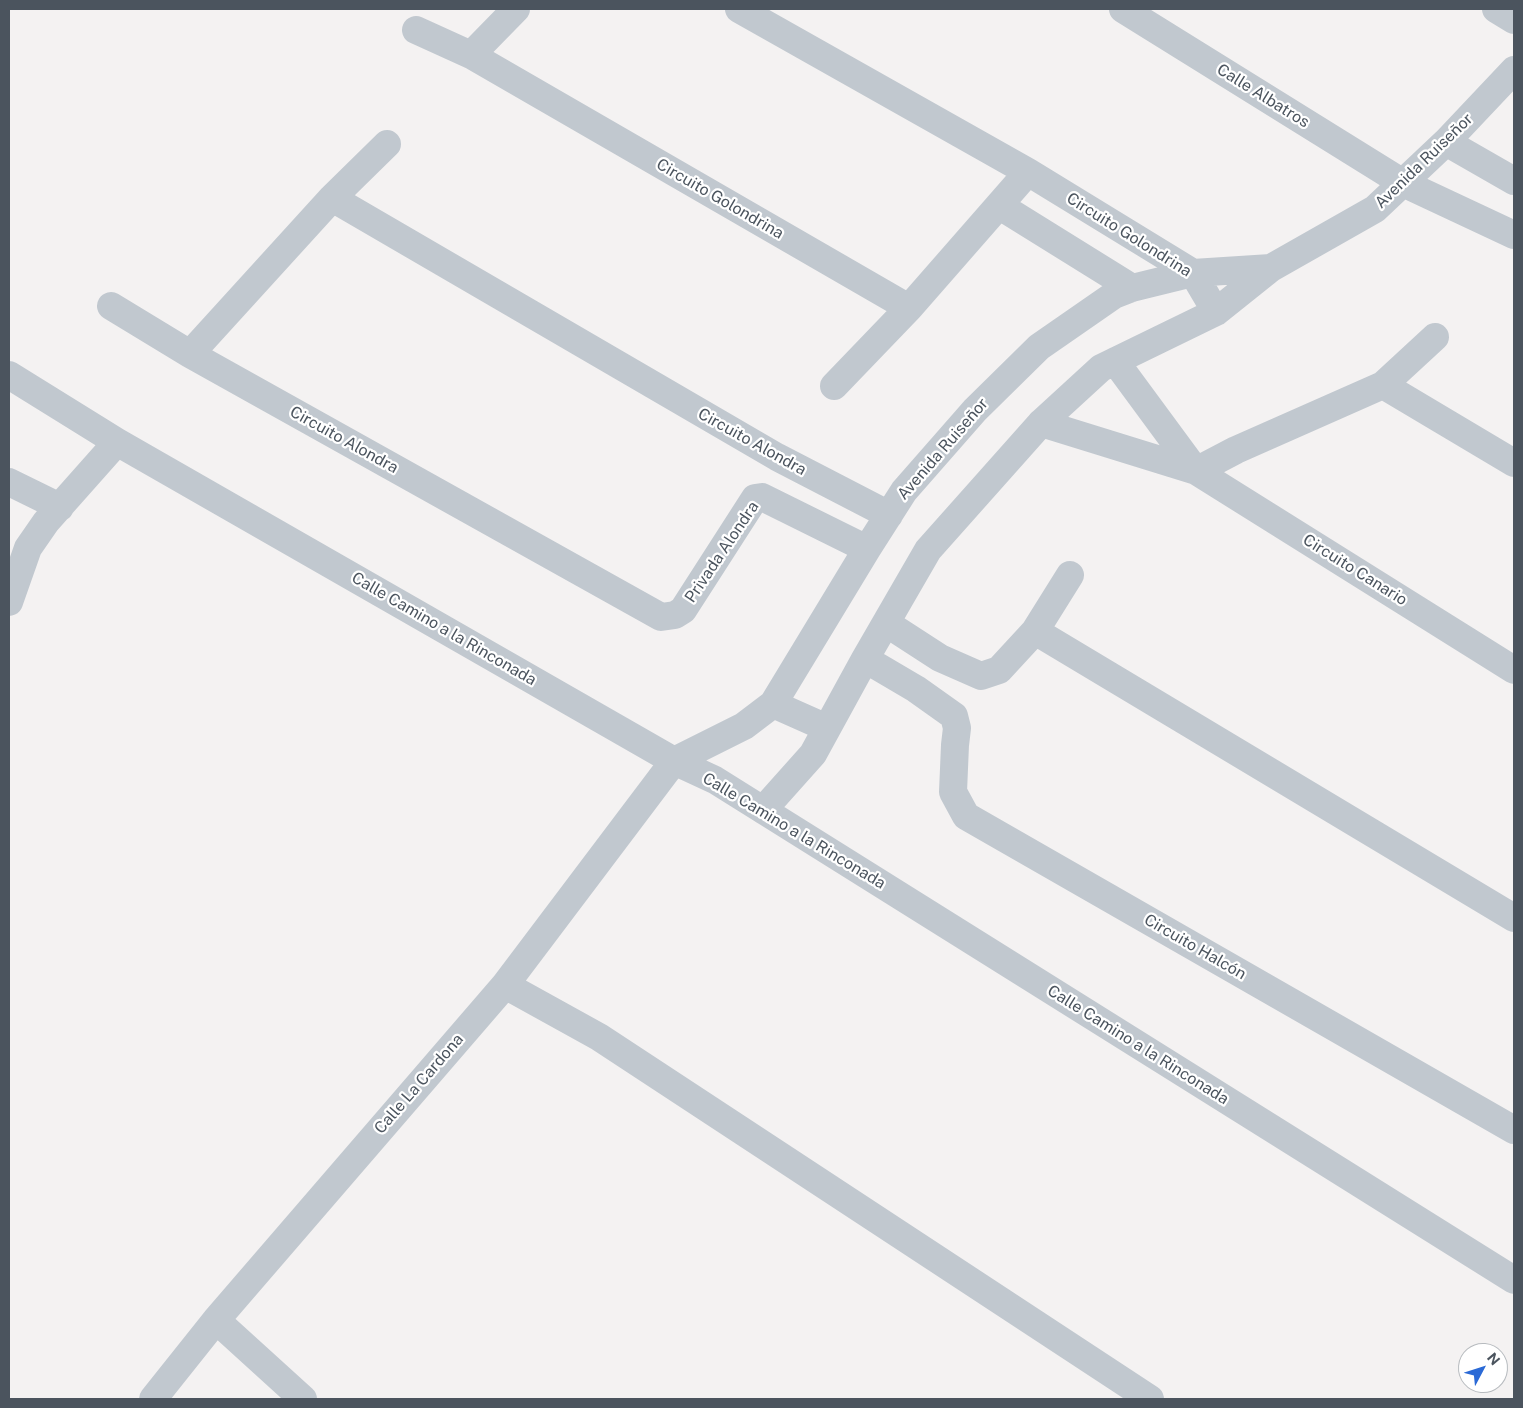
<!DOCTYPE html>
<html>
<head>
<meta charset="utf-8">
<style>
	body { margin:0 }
	#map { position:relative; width:1523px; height:1408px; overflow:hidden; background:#f4f2f2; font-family:"Public Sans",sans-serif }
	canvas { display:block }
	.frame { position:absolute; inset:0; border:10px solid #4b545e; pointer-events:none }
	.north { position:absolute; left:1458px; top:1343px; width:50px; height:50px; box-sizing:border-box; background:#fff; border:1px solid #b7bbbf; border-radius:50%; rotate:50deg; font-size:14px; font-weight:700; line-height:20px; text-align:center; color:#4b545e }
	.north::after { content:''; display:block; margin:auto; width:18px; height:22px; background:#2b6ad6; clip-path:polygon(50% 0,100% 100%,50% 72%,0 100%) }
</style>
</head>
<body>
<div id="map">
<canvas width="1523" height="1408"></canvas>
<div class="frame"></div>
<div class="north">N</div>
</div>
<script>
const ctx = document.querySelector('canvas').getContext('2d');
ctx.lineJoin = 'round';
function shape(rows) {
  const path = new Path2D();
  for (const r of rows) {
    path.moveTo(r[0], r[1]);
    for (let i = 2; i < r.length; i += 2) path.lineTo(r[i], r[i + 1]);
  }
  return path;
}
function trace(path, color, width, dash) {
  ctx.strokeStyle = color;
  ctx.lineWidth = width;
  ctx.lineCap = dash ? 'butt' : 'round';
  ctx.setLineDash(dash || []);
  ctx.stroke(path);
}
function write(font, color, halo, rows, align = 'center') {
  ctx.font = font + ' "Public Sans",sans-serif';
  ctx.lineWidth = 4.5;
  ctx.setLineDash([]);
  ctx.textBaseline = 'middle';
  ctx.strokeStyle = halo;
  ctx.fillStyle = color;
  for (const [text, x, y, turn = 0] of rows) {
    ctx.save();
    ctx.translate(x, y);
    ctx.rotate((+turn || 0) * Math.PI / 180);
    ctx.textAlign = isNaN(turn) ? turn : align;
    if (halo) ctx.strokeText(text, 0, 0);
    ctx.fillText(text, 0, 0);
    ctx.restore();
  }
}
trace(shape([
	[739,9,1028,172,1193,273,1216,312],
	[1123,9,1403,183,1514,235],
	[1496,9,1514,20],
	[416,30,471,55,909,308],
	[471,55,516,9],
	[1446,142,1514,181],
	[332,198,777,457,889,515],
	[1000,206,1132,288],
	[111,306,190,354,661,617,675,615,683,610,755,498,762,497,867,549],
	[190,354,332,198,387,144],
	[1115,361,1196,471],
	[9,375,117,442,674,761,715,780,1514,1280],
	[1383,385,1514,463],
	[834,386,909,308,1028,172],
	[1041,423,1196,471,1514,670],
	[1196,471,1236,450,1383,385,1435,337],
	[9,482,60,507],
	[9,602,28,548,46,522,117,442],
	[886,623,940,658,981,676,999,670,1035,631,1070,575],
	[1035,631,1514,918],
	[865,659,916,689,954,716,957,728,955,745,953,792,966,816,1514,1130],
	[773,704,827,728],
	[763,810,813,754,865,659,928,550,1041,423,1101,368,1216,312,1271,268,1375,209,1446,142,1514,70],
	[505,985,599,1037,1150,1399],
	[216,1320,303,1399],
	[153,1399,216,1320,505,985,674,761,744,726,773,704,867,549,904,491,975,410,1039,347,1114,295,1132,288,1193,273,1271,268]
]), '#c1c8cf', 28);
write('16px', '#4b545e', '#fff', [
	["Calle Albatros",1263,96,32],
	["Avenida Ruiseñor",1424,161,-44],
	["Circuito Golondrina",720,199,30],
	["Circuito Golondrina",1129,235,32],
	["Circuito Alondra",344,440,29],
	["Circuito Alondra",752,442,29],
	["Avenida Ruiseñor",943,449,-49],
	["Privada Alondra",722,552,-56],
	["Circuito Canario",1355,570,32],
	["Calle Camino a la Rinconada",444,629,30],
	["Calle Camino a la Rinconada",794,831,31],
	["Circuito Halcón",1195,947,30],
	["Calle Camino a la Rinconada",1138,1045,32],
	["Calle La Cardona",419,1084,-49]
]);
</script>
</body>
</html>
